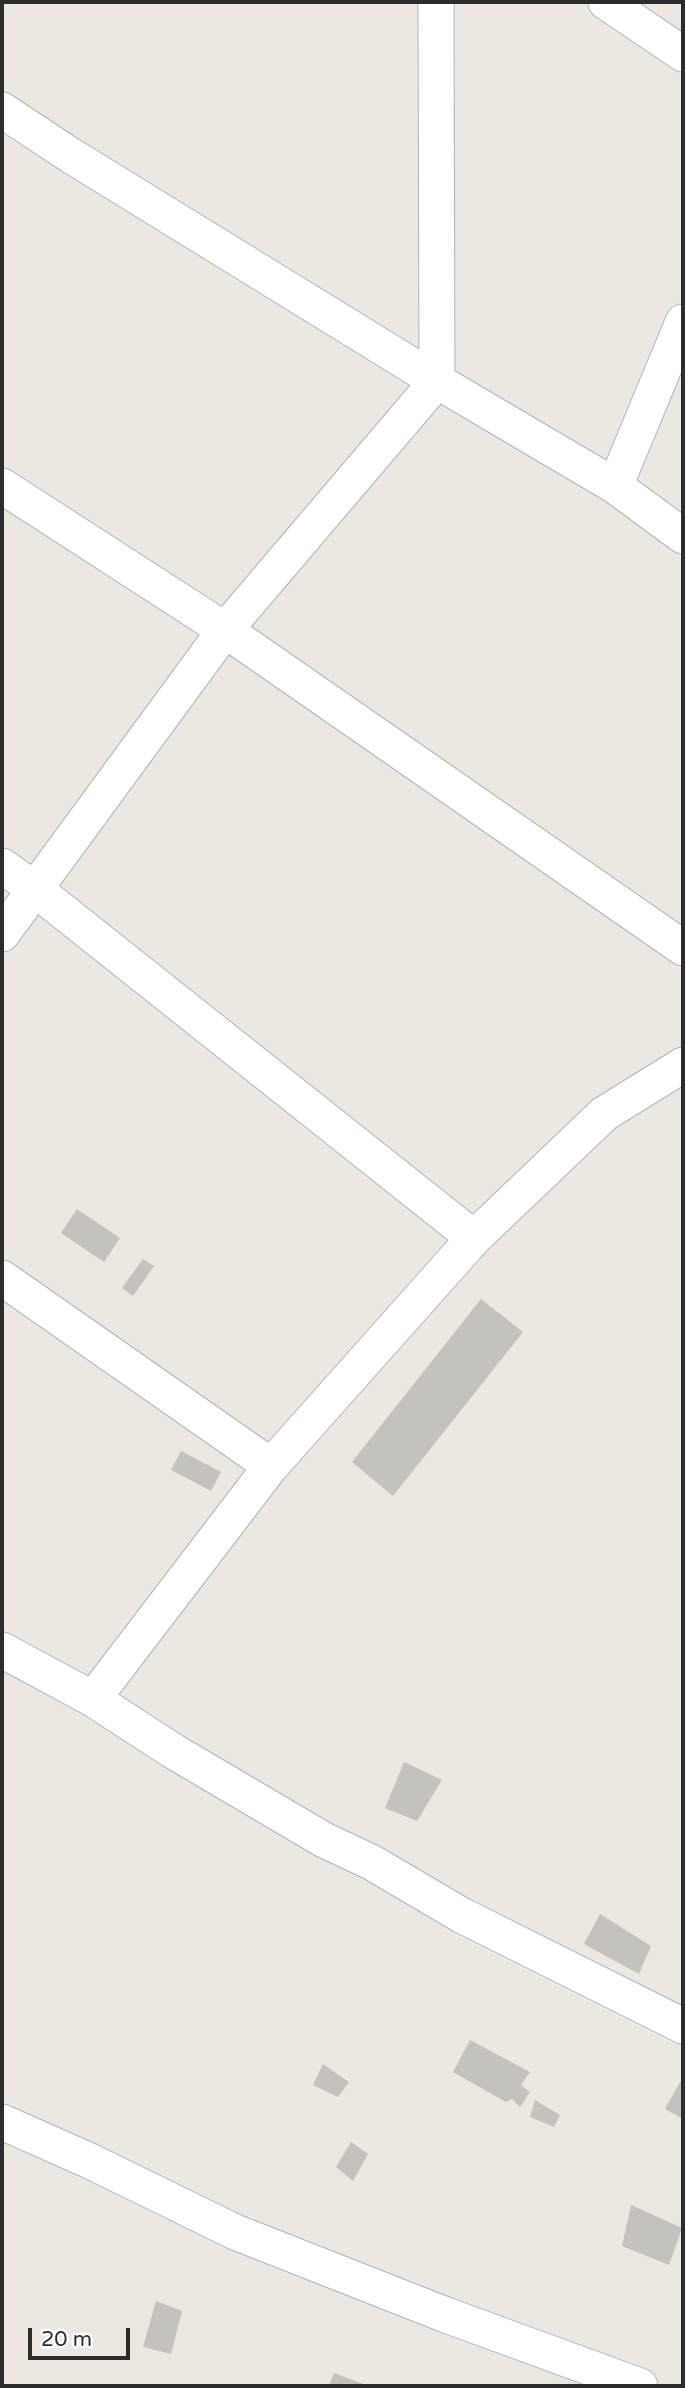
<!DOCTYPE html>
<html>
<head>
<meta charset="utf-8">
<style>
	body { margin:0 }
	#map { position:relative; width:685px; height:2388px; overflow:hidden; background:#ece7e1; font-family:"Varela Round",sans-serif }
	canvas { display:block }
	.frame { position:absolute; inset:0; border:4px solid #2c2c2c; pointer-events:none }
	.scale { position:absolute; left:28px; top:2328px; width:102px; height:32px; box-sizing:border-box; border:4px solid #2c2c2c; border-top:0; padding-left:9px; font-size:21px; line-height:24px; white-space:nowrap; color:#2c2c2c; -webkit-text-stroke:5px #fff; paint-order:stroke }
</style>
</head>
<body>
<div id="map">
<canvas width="685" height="2388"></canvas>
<div class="frame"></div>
<div class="scale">20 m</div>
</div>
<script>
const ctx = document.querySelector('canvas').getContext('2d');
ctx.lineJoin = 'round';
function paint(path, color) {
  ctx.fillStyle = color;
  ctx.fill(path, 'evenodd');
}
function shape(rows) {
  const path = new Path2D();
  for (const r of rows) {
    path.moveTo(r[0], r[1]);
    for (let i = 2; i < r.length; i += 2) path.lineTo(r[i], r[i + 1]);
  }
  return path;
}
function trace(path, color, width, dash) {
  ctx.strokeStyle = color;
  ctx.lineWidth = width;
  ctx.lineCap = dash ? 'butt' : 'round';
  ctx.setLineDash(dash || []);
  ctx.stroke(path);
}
paint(shape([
	[77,1209,120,1238,104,1262,61,1233],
	[143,1259,154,1266,133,1296,122,1288],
	[481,1299,523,1332,393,1496,352,1462],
	[181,1451,221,1472,211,1491,171,1470],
	[404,1762,442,1780,417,1821,385,1808],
	[600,1914,651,1946,639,1974,584,1944],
	[470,2040,530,2072,521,2085,530,2092,520,2107,512,2099,506,2102,453,2072],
	[323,2064,349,2082,338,2097,313,2085],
	[683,2077,683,2119,665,2109],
	[535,2100,560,2115,554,2127,530,2117],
	[351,2142,368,2154,353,2181,336,2167],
	[631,2205,682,2228,669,2265,622,2246],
	[156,2301,182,2311,171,2354,143,2347],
	[334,2373,369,2386,329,2386]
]), '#c5c1bc');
const street = shape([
	[436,2,437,381],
	[606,2,683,54],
	[2,110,70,155,437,381],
	[2,486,225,630,683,948],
	[615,486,683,322],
	[2,866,36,890,474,1238],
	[2,934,225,630,437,381,615,486,683,536],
	[2,1278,271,1466],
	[2,1650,93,1699,173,1751,324,1840,371,1862,461,1915,683,2026],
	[93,1699,271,1466,474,1238,604,1114,683,1065],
	[2,2122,90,2161,235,2232,446,2315,640,2386]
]);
trace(street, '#b1b2bb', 37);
trace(street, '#fff', 35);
</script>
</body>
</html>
